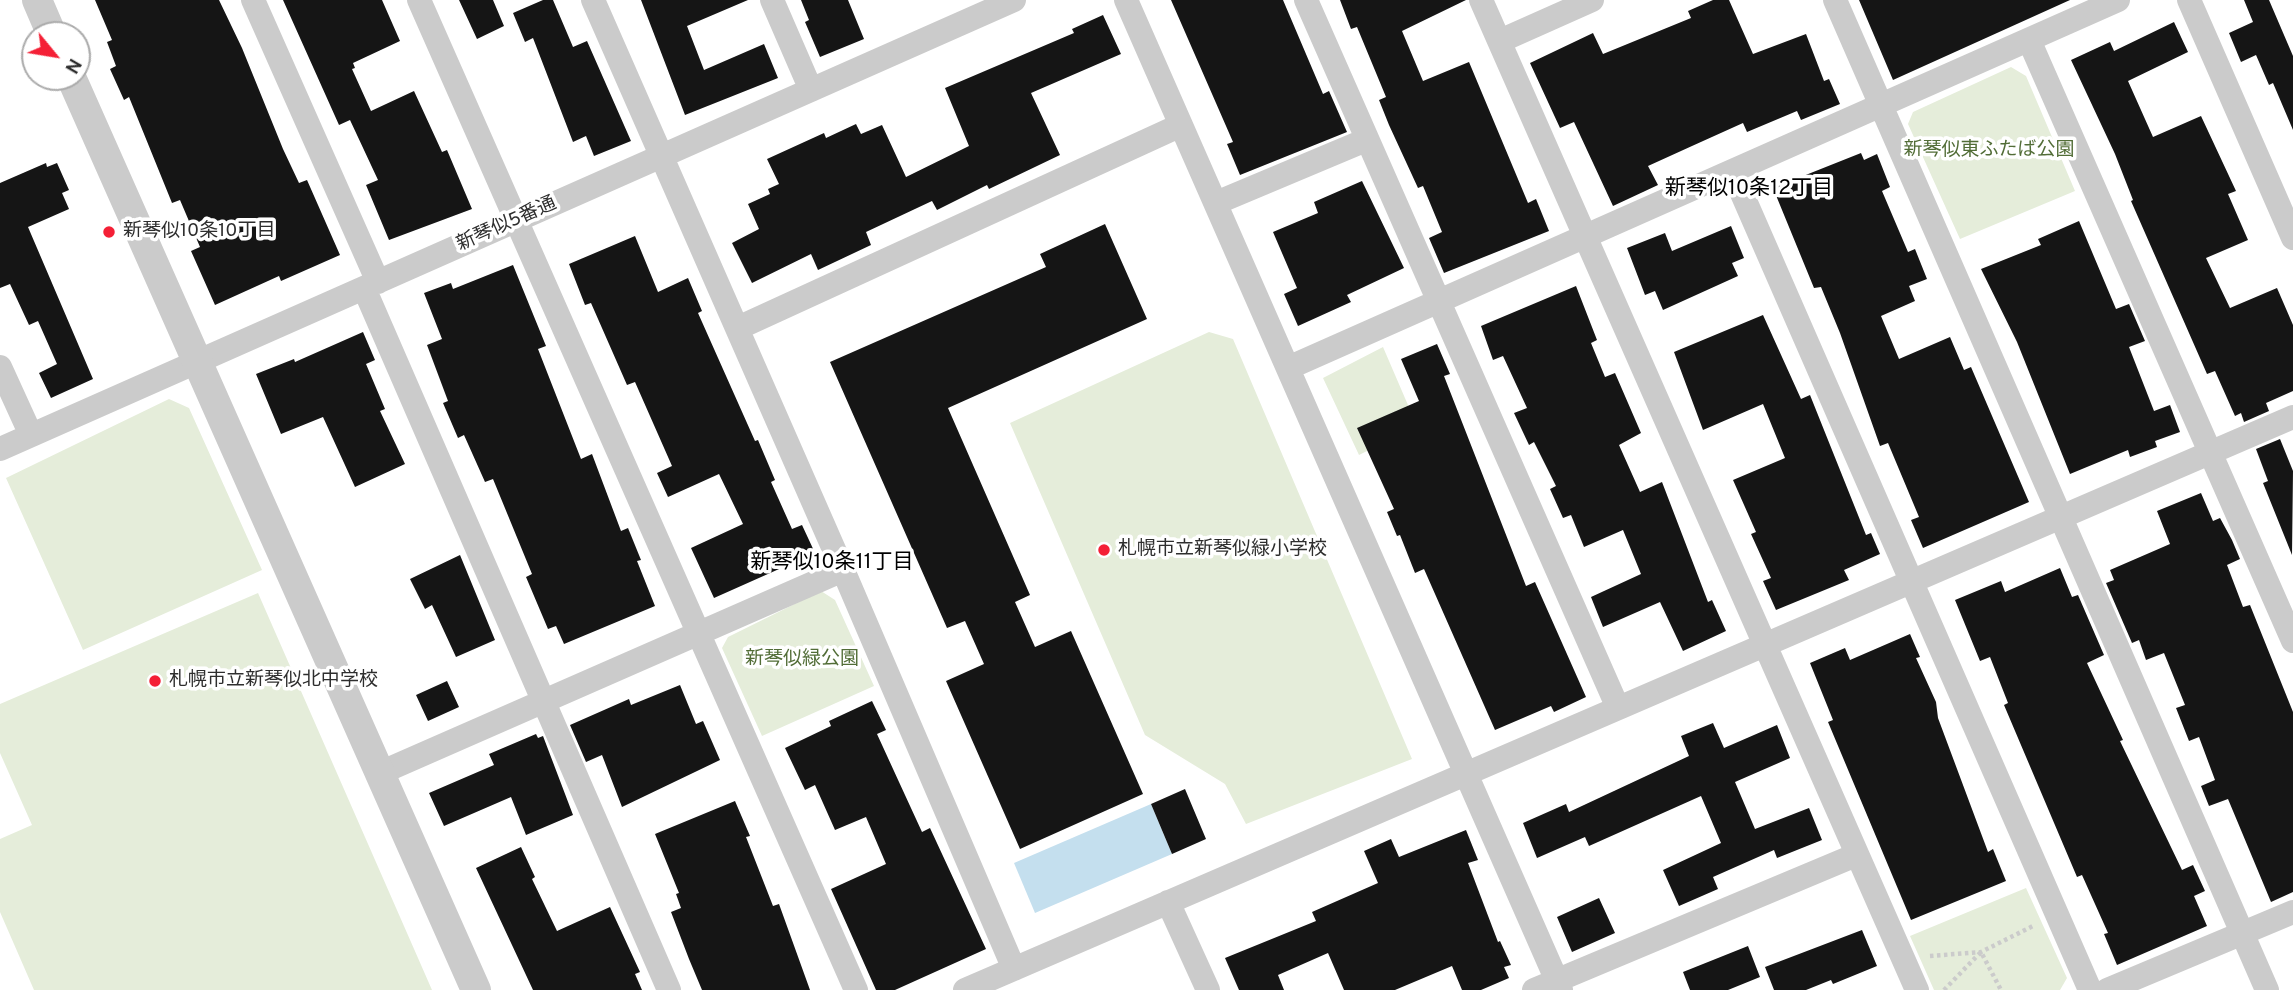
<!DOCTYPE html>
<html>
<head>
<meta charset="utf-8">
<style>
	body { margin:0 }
	#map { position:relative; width:2293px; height:990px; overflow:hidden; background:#fff; font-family:Overpass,sans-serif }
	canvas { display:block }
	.north { position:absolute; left:21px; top:21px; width:70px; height:70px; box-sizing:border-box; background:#fff; border:2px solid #ababab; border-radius:50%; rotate:120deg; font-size:19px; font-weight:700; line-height:28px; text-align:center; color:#2e2e2e }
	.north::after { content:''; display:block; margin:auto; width:24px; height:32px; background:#f42036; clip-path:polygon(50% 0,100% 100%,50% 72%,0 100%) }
</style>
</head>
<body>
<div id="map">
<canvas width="2293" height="990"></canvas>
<div class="north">N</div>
</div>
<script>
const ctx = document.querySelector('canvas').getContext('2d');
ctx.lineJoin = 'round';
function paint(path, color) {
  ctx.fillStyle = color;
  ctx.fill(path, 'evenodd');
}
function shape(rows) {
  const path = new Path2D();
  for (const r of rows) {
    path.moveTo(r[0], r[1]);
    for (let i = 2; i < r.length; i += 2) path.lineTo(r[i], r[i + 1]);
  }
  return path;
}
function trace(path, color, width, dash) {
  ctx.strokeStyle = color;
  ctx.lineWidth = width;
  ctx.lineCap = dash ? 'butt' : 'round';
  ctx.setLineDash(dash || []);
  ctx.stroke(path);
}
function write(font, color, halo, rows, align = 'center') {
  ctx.font = font + ' Overpass,"Noto Sans JP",sans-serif';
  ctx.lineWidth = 7;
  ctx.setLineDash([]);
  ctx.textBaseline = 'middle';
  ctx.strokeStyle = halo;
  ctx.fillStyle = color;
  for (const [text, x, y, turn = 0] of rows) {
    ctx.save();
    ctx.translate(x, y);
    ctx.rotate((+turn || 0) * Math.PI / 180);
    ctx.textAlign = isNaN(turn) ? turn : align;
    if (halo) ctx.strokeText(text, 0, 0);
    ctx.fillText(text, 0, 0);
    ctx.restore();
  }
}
paint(shape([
	[2011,67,2026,76,2075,191,1960,239,1908,124,1913,112],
	[1209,332,1233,339,1412,759,1246,824,1225,784,1145,735,1010,423],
	[1383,347,1417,426,1359,455,1323,378],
	[169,399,189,408,262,570,83,650,6,478],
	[821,591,835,600,874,686,762,736,722,648,728,637],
	[258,593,432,990,34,990,0,912,0,839,32,825,0,753,0,704],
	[2026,888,2067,978,2060,990,1934,990,1910,936]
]), '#e5edda');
paint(shape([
	[1151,804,1172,854,1035,913,1014,863]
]), '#c4dfee');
paint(shape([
	[95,0,219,0,242,48,283,149,299,183,307,180,340,255,281,281,279,276,215,305,191,251,200,247,180,200,172,203,129,97,124,100,110,69,116,66,107,42,112,40],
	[283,0,382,0,400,41,353,63,355,68,352,69,371,111,414,91,442,152,447,150,472,209,389,240,366,185,378,180,350,120,339,125],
	[459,0,493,0,504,26,477,39],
	[543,0,553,0,573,47,587,41,631,141,594,156,586,136,573,142,533,38,525,42,513,13],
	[641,0,748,0,687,26,704,70,764,44,778,78,685,115],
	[801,0,848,0,864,39,820,57,805,22,809,20],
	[1171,0,1283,0,1323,94,1329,91,1347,132,1240,175,1227,144,1233,142],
	[1340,0,1466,0,1402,31,1423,81,1469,62,1528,203,1536,199,1549,231,1444,273,1429,238,1442,232,1423,186,1418,188,1389,125,1379,100,1386,97,1357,27,1351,29],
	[1713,0,1729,0,1753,54,1806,34,1824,81,1829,79,1840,104,1801,120,1797,111,1747,132,1743,123,1692,146,1648,166,1658,185,1613,206,1574,122,1560,128,1530,63,1593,33,1603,54,1691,18,1688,11],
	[1859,0,2070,0,1893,80],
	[2244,0,2269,0,2293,56,2293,130,2273,83,2269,85,2256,55,2241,62,2229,33,2253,22],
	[1103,15,1121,54,1031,93,1060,155,989,189,987,185,937,210,932,201,866,232,871,245,818,270,811,254,752,283,732,243,759,229,748,204,770,194,768,189,779,184,767,159,824,133,826,138,856,124,861,134,882,125,906,177,969,146,945,88,1074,33,1072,29],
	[2174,22,2188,52,2128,81,2153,137,2201,116,2236,191,2228,194,2248,240,2206,258,2230,308,2277,288,2293,325,2293,391,2266,403,2269,411,2244,422,2241,413,2235,416,2215,371,2207,374,2131,201,2133,200,2115,154,2071,60,2110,42,2114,51],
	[1861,153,1864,160,1877,154,1890,187,1882,191,1908,252,1915,249,1927,279,1909,286,1915,301,1881,316,1899,359,1950,337,1964,370,1971,367,2029,502,1923,548,1911,520,1919,517,1888,443,1880,446,1840,333,1821,287,1814,288,1773,188],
	[46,163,47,167,57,163,69,190,62,193,69,209,28,227,93,379,51,398,39,373,57,364,38,321,29,325,10,284,0,288,0,183],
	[1362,181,1404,268,1347,295,1351,302,1298,326,1284,294,1297,288,1273,232,1318,213,1314,202],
	[2079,221,2116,309,2129,304,2145,341,2129,347,2154,411,2170,405,2180,432,2155,441,2157,447,2130,457,2128,450,2070,474,2017,342,1981,269,2041,245,2038,239],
	[1105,224,1147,319,948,408,1030,595,1015,602,1035,647,1071,631,1143,794,1020,849,946,681,984,664,965,621,947,628,830,362,1046,267,1040,254],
	[1731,226,1744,258,1732,263,1738,276,1663,310,1655,291,1645,295,1627,248,1665,233,1672,251],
	[635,236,658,292,688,278,702,311,698,313,755,441,758,440,775,480,771,482,792,529,802,525,815,553,714,598,691,548,743,524,719,474,668,497,657,473,672,466,635,382,627,385,591,303,585,305,569,264],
	[513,265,546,346,538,349,581,459,592,454,621,531,628,528,641,560,637,561,655,606,564,644,556,626,548,629,526,577,532,574,493,479,485,482,464,435,458,438,443,403,448,401,427,345,442,339,424,293,451,283,453,289],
	[1576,286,1597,340,1591,343,1605,377,1615,373,1641,433,1619,445,1640,492,1662,482,1708,602,1712,600,1726,631,1683,651,1660,602,1603,627,1591,597,1641,574,1623,530,1584,547,1571,515,1563,518,1550,489,1556,486,1534,442,1529,445,1514,413,1527,408,1503,356,1493,360,1481,326],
	[1763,315,1801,399,1810,395,1866,535,1871,533,1880,554,1844,570,1849,580,1776,610,1763,581,1771,578,1751,534,1756,532,1733,480,1785,458,1763,404,1703,430,1674,352],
	[363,332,375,360,366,364,385,409,380,411,405,464,355,487,323,417,281,434,256,374,294,359,295,362],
	[1437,344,1450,374,1444,376,1526,586,1535,582,1586,697,1554,712,1551,706,1495,730,1424,569,1415,573,1400,535,1397,536,1387,512,1394,509,1357,428,1419,401,1401,359],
	[2280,439,2293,471,2292,555,2263,483,2268,481,2256,449],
	[2201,493,2213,521,2220,518,2232,540,2240,559,2227,565,2243,607,2250,605,2293,712,2293,892,2271,902,2228,799,2209,806,2201,786,2215,780,2199,737,2189,741,2176,708,2185,705,2164,653,2146,660,2139,640,2132,643,2106,583,2114,580,2110,570,2170,544,2157,511],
	[460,555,495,640,456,657,432,605,425,609,410,579],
	[2060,568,2072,597,2078,595,2104,655,2087,663,2123,740,2120,741,2182,870,2193,865,2205,891,2194,896,2207,926,2117,965,2104,934,2108,933,2082,875,2077,877,2004,705,2008,703,1990,657,1980,661,1955,600,2001,581,2005,592],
	[1910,634,1920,657,1916,658,1936,702,1938,718,1988,852,1993,849,2006,881,1911,920,1828,722,1833,720,1810,663,1845,648,1850,660],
	[447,681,459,707,428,721,416,695],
	[680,685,696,724,703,721,720,760,622,807,602,755,586,762,570,725,629,699,631,705],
	[872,701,886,730,877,734,899,782,922,832,930,828,986,949,895,990,876,990,831,889,886,864,866,817,835,830,815,785,805,790,785,748,831,726,829,721],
	[1713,723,1724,748,1777,725,1790,758,1735,782,1755,829,1809,808,1822,840,1777,858,1774,850,1713,877,1718,889,1679,906,1663,870,1721,843,1701,796,1589,846,1585,837,1537,858,1523,823,1566,804,1569,812,1689,756,1681,736],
	[536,734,538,738,543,736,573,815,526,835,511,797,444,826,429,793,494,765,489,754],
	[1185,789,1206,839,1172,854,1151,804],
	[735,801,750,836,746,837,773,906,779,904,810,990,702,990,689,959,671,912,681,908,676,894,679,893,655,834],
	[1466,830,1478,860,1468,863,1498,942,1500,941,1511,965,1504,967,1509,978,1481,990,1462,990,1452,966,1395,990,1344,990,1328,953,1278,975,1284,990,1239,990,1225,958,1316,921,1312,912,1378,883,1364,851,1391,839,1399,857],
	[521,847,535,877,532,879,557,931,610,907,640,972,635,974,642,990,533,990,476,868],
	[1599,898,1615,933,1572,952,1557,917],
	[1862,930,1877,966,1833,984,1831,980,1806,990,1774,990,1765,967],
	[1748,946,1760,977,1728,990,1690,990,1683,972]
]), '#151515');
trace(shape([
	[1930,956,1981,952,2033,926],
	[1944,990,1981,952,2001,990]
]), '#cbcbcb', 4.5, [3.5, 3.5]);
trace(shape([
	[253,0,378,282],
	[419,0,856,990],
	[593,0,843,570,1014,969],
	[772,0,811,90],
	[1126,0,1561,990],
	[1306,0,1618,708],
	[1481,0,1917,990],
	[1835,0,2267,990],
	[2189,0,2293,238],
	[2029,40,2293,641],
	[1500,41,1592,0],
	[1733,173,2090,990],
	[1216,203,1366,140],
	[364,288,669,990],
	[738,328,1181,125],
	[0,367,31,435],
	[1288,368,2118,0],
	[0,449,1014,0],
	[380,773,843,570],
	[1168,902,1208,990],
	[965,990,2293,417],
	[1534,990,1856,855],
	[2107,990,2293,912]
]), '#cbcbcb', 24);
trace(shape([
	[37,0,52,35],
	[71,77,476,990]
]), '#cbcbcb', 30);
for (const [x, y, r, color] of [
	[109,232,7,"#f42036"],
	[1104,550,7,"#f42036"],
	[155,681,7,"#f42036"]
]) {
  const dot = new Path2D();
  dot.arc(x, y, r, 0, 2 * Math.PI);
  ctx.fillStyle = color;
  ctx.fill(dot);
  trace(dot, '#fff', 2.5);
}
write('19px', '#526d37', '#fff', [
	["新琴似東ふたば公園",1989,151],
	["新琴似緑公園",802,660]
]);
write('19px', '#2e2e2e', '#fff', [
	["新琴似5番通",507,225,-24]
]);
write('19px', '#2e2e2e', '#fff', [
	["新琴似10条10丁目",123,232],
	["札幌市立新琴似緑小学校",1118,550],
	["札幌市立新琴似北中学校",169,681]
], 'left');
write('21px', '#000', '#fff', [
	["新琴似10条12丁目",1749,190],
	["新琴似10条11丁目",832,564]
]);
</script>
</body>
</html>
